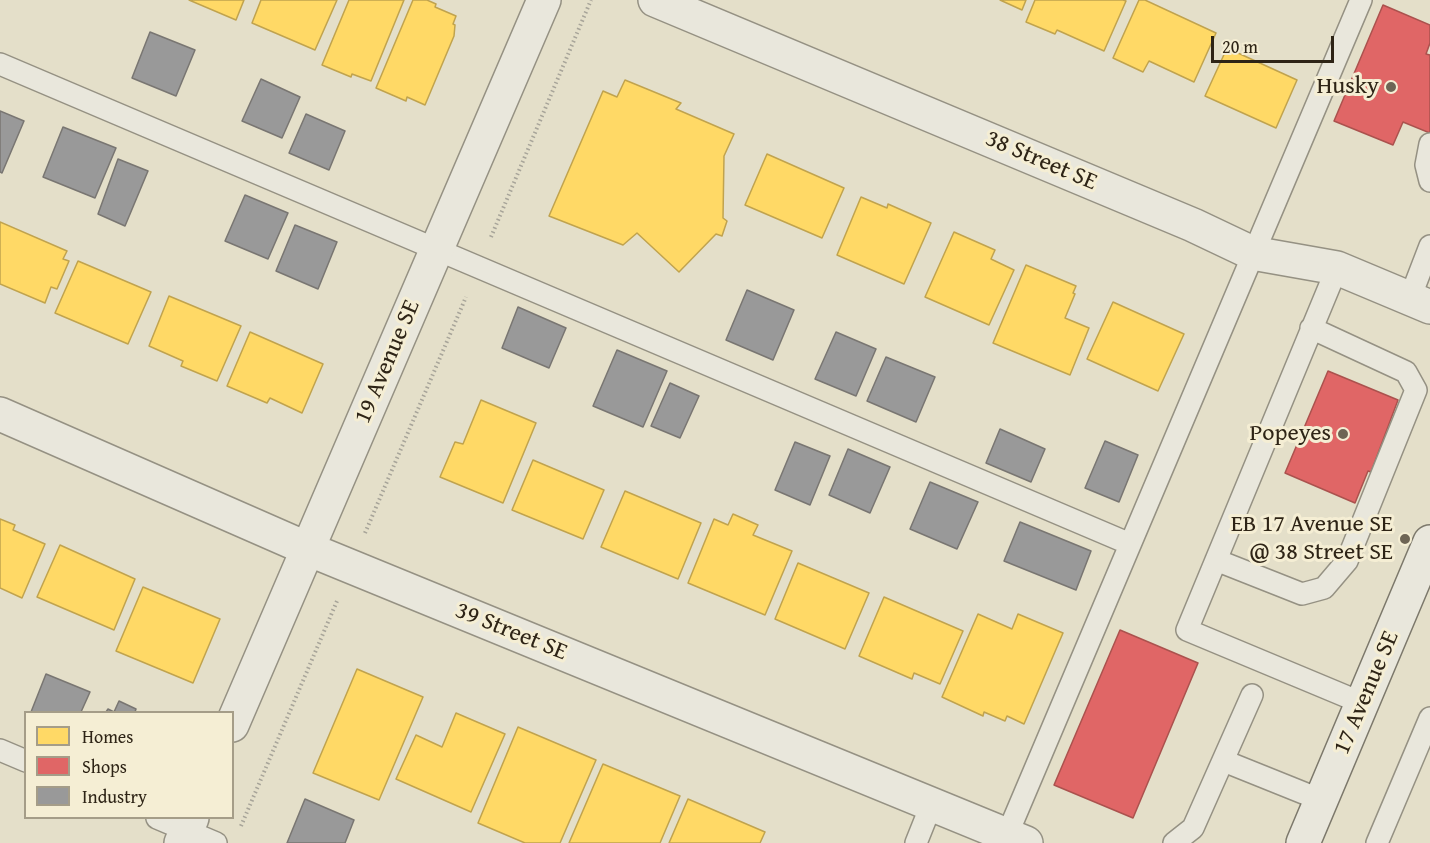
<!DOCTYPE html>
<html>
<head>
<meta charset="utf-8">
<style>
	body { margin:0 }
	#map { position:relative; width:1430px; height:843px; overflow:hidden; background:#e4dfc9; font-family:"Gentium Book Plus",serif }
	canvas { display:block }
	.legend { position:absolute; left:24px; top:711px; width:210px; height:108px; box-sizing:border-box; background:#f5eed4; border:2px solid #a59d88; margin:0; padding:8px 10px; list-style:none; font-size:18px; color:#2e2416 }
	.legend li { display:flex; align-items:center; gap:12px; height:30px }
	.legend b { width:30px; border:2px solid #a59d88 }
	.scale { position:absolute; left:1211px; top:36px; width:123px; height:27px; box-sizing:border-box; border:3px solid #2e2416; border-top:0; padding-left:8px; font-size:18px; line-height:21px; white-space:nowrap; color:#2e2416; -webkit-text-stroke:4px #f5eed4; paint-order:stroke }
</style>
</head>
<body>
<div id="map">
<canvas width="1430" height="843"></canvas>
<ul class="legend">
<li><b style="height:16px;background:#ffd966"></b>Homes</li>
<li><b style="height:16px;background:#e06666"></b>Shops</li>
<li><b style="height:16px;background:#999"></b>Industry</li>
</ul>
<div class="scale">20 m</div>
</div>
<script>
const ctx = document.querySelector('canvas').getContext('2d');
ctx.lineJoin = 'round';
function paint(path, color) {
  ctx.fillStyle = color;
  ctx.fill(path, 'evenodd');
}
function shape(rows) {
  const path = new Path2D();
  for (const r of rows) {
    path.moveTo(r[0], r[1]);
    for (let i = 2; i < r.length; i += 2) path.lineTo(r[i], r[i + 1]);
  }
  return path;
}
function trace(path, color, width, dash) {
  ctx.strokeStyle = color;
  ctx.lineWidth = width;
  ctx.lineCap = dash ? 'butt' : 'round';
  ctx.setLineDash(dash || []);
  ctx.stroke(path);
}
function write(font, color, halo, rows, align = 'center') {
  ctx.font = font + ' "Gentium Book Plus",serif';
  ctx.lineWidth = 6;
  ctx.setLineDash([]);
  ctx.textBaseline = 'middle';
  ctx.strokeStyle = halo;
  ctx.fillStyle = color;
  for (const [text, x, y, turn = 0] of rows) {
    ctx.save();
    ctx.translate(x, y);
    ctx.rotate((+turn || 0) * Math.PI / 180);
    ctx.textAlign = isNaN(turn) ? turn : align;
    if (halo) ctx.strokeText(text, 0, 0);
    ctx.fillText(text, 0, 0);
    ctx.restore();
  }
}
const homes = shape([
	[189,0,244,0,236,20,189,0],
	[261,0,337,0,315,50,252,23,261,0],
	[349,0,404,0,371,81,352,74,351,77,322,65,349,0],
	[413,0,427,0,436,4,435,7,456,16,453,24,455,25,454,36,425,105,407,97,406,101,376,88,413,0],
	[1000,0,1026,0,1022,10,1000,0],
	[1035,0,1123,0,1126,1,1104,51,1057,30,1055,34,1026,22,1035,0],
	[1139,0,1145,0,1216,33,1194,82,1149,61,1143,72,1113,58,1139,0],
	[1227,48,1297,80,1276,128,1205,96,1227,48],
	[625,80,681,103,676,109,734,134,724,156,723,218,727,221,722,236,716,234,679,272,637,233,623,245,549,216,603,91,617,97,625,80],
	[767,154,844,188,822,238,745,205,767,154],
	[861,197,887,208,888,204,931,223,904,284,837,255,861,197],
	[0,222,67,251,63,259,69,261,57,289,51,287,45,303,0,284,0,222],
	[954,232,995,250,991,259,1014,270,989,325,925,297,954,232],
	[78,261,151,292,128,344,55,313,78,261],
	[1026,265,1076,286,1073,293,1075,294,1065,318,1089,328,1070,375,993,343,1026,265],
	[169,296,241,326,217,381,181,366,183,361,149,346,169,296],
	[1113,302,1184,334,1158,391,1087,359,1113,302],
	[250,332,323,364,302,413,270,398,267,403,227,386,250,332],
	[481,400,536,423,503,503,440,477,455,442,463,444,481,400],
	[533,460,604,490,583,539,512,510,533,460],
	[625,491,701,523,678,579,601,547,625,491],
	[733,514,758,525,753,535,792,551,765,615,688,583,714,519,728,525,733,514],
	[0,519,15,525,13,530,45,544,22,598,0,588,0,519],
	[60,545,135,579,114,630,37,597,60,545],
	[798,563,869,593,845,649,775,619,798,563],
	[143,587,220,619,193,683,116,651,143,587],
	[884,597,963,631,940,684,914,673,912,679,859,656,884,597],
	[978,614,1012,629,1018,614,1063,633,1024,724,1007,716,1005,721,984,712,983,716,942,697,978,614],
	[357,669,423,697,379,800,313,773,357,669],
	[456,713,505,734,471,812,396,779,416,735,442,747,456,713],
	[518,727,596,760,560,843,525,843,478,823,518,727],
	[603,764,680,796,660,843,569,843,603,764],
	[688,799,765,832,760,843,669,843,688,799]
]);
paint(homes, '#ffd966');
trace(homes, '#c0a34e', 1.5);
const shops = shape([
	[1383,5,1430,25,1430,43,1426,54,1430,55,1430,133,1403,122,1393,145,1334,121,1383,5],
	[1328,371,1398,400,1371,472,1368,471,1355,503,1285,473,1328,371],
	[1120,630,1198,663,1133,818,1054,785,1120,630]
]);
paint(shops, '#e06666');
trace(shops, '#ab524e', 1.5);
const industry = shape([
	[150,32,195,50,176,96,132,78,150,32],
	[261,79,300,97,282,138,242,121,261,79],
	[0,111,24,121,2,173,0,172,0,111],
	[306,114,345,131,329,170,289,153,306,114],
	[63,127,116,148,95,198,43,177,63,127],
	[118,159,148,171,125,226,98,214,118,159],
	[245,195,288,213,268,259,225,241,245,195],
	[295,225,337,242,318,289,276,271,295,225],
	[747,290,794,310,773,360,726,340,747,290],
	[518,307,566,328,549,368,502,348,518,307],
	[836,332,876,349,856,396,815,379,836,332],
	[617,350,667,371,643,427,593,406,617,350],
	[886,357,935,377,916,422,867,401,886,357],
	[670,383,699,396,680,438,651,426,670,383],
	[1000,429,1045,449,1031,482,986,463,1000,429],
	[1105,441,1138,455,1119,502,1085,488,1105,441],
	[795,442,830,456,810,505,775,490,795,442],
	[848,449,890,467,870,513,829,495,848,449],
	[930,482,978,502,957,549,910,529,930,482],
	[1020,522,1091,551,1076,590,1004,561,1020,522],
	[46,674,90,692,81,712,31,712,46,674],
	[119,701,136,709,135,712,106,712,108,709,114,712,119,701],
	[305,799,354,820,345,843,287,843,305,799]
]);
paint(industry, '#999');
trace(industry, '#797672', 1.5);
const lane = shape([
	[0,64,1130,544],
	[1430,144,1426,165,1430,181],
	[1337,268,1187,630,1362,703],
	[1410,298,1430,246],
	[1216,560,1302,594,1324,588,1347,561,1416,390,1406,372,1311,328],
	[0,750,26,761],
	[1224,761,1321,800],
	[157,818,216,843],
	[1007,835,1361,0],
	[916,843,932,803],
	[1174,843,1193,828,1252,695],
	[1377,843,1430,718]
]);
const street = shape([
	[655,0,1193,225,1252,253,1337,268,1430,307],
	[0,414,308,549,1026,843],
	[232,725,544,0],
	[181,843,192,818]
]);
const secondary = shape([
	[1303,843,1430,542]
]);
trace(lane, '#959183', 24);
trace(street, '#959183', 36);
trace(secondary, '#7c786b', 36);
trace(shape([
	[491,237,591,0],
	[365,533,466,297],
	[241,826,337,601]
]), '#a7a499', 4, [1.5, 3]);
trace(lane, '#e9e7dc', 21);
trace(street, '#e9e7dc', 33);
trace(secondary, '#e9e7dc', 33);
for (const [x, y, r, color] of [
	[1391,87,6,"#6e6555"],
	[1343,434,6,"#6e6555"],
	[1405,539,6,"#6e6555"]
]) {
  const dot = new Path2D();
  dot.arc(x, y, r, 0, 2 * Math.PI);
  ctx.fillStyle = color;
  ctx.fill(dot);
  trace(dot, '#f5eed4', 2);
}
write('24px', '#2e2416', '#f5eed4', [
	["Husky",1379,87],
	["Popeyes",1331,434],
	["EB 17 Avenue SE",1393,525],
	["@ 38 Street SE",1393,553]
], 'right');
write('24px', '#2e2416', '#f5eed4', [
	["38 Street SE",1041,161,23],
	["19 Avenue SE",388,362,-67],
	["39 Street SE",511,632,22],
	["17 Avenue SE",1367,693,-67]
]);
</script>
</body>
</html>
